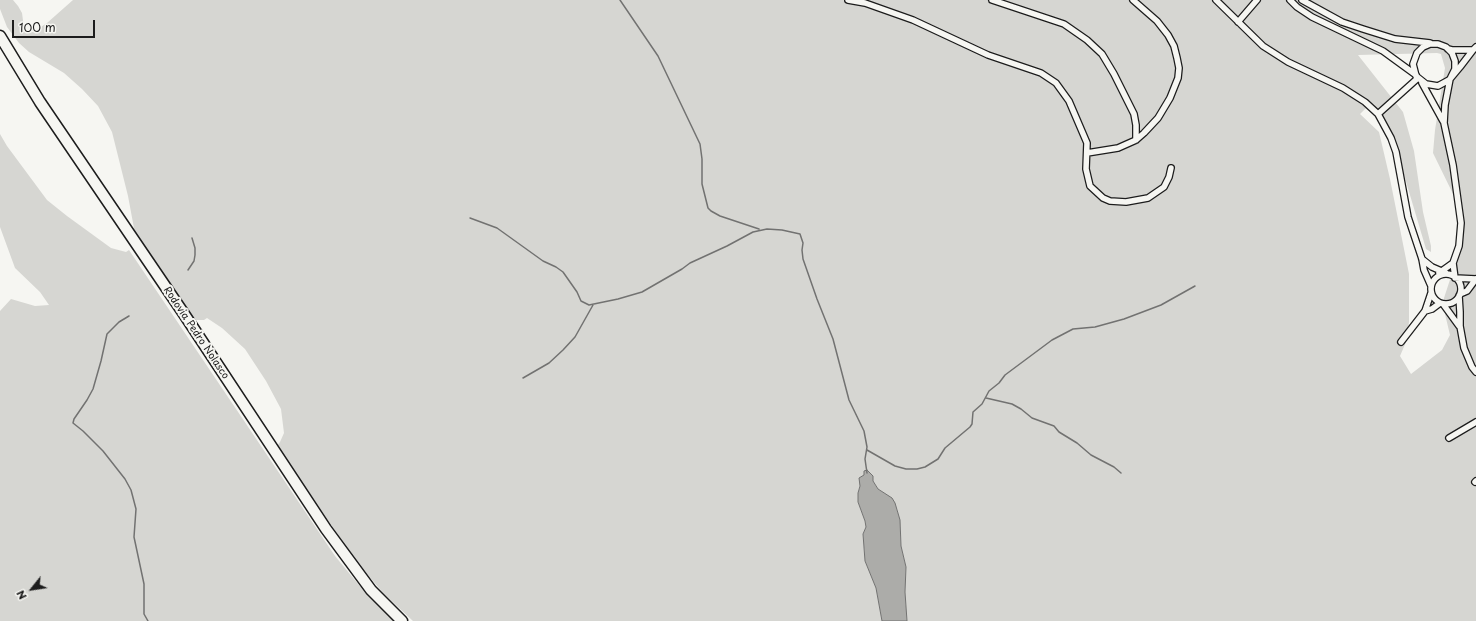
<!DOCTYPE html>
<html>
<head>
<meta charset="utf-8">
<style>
	body { margin:0 }
	#map { position:relative; width:1476px; height:621px; overflow:hidden; background:#f6f6f2; font-family:"Playpen Sans",sans-serif }
	canvas { display:block }
	.north { position:absolute; left:12px; top:569px; width:40px; height:40px; -webkit-text-stroke:3px #f6f6f2; paint-order:stroke; rotate:240deg; font-size:11px; font-weight:700; line-height:16px; text-align:center; color:#1c1c1c }
	.north::after { content:''; display:block; margin:auto; width:14px; height:18px; background:#1c1c1c; clip-path:polygon(50% 0,100% 100%,50% 72%,0 100%) }
	.scale { position:absolute; left:12px; top:20px; width:83px; height:18px; box-sizing:border-box; border:2px solid #1c1c1c; border-top:0; padding-left:5px; font-size:12px; line-height:14px; white-space:nowrap; color:#1c1c1c; -webkit-text-stroke:3px #f6f6f2; paint-order:stroke }
</style>
</head>
<body>
<div id="map">
<canvas width="1476" height="621"></canvas>
<div class="north">N</div>
<div class="scale">100 m</div>
</div>
<script>
const ctx = document.querySelector('canvas').getContext('2d');
ctx.lineJoin = 'round';
function paint(path, color) {
  ctx.fillStyle = color;
  ctx.fill(path, 'evenodd');
}
function shape(rows) {
  const path = new Path2D();
  for (const r of rows) {
    if (r.length === 3) {
      path.moveTo(r[0] + r[2], r[1]);
      path.arc(r[0], r[1], r[2], 0, 2 * Math.PI);
      continue;
    }
    path.moveTo(r[0], r[1]);
    for (let i = 2; i < r.length; i += 2) path.lineTo(r[i], r[i + 1]);
  }
  return path;
}
function trace(path, color, width, dash) {
  ctx.strokeStyle = color;
  ctx.lineWidth = width;
  ctx.lineCap = dash ? 'butt' : 'round';
  ctx.setLineDash(dash || []);
  ctx.stroke(path);
}
function write(font, color, halo, rows, align = 'center') {
  ctx.font = font + ' "Playpen Sans",sans-serif';
  ctx.lineWidth = 4;
  ctx.setLineDash([]);
  ctx.textBaseline = 'middle';
  ctx.strokeStyle = halo;
  ctx.fillStyle = color;
  for (const [text, x, y, turn = 0] of rows) {
    ctx.save();
    ctx.translate(x, y);
    ctx.rotate((+turn || 0) * Math.PI / 180);
    ctx.textAlign = isNaN(turn) ? turn : align;
    if (halo) ctx.strokeText(text, 0, 0);
    ctx.fillText(text, 0, 0);
    ctx.restore();
  }
}
paint(shape([
	[0,0,13,0,18,6,22,13,24,28,26,32,28,33,33,32,47,23,73,0,1476,0,1476,621,907,621,905,592,906,567,901,546,901,529,897,509,891,498,878,489,873,481,873,476,864,475,860,483,860,485,858,493,858,502,865,521,866,527,863,534,865,561,876,588,882,621,413,621,384,594,356,561,277,446,280,442,284,433,281,409,266,381,245,349,222,328,207,318,204,320,192,320,136,239,128,196,112,132,98,106,82,89,64,73,29,52,19,43,7,27,0,9],
	[1437,53,1441,54,1445,68,1435,130,1433,153,1455,198,1461,246,1444,298,1445,314,1450,335,1442,350,1411,374,1400,356,1406,342,1409,322,1409,274,1390,179,1379,132,1360,114,1367,107,1377,108,1391,131,1426,249,1431,252,1431,246,1423,212,1414,151,1403,112,1358,55],
	[0,134,7,146,47,200,67,216,111,248,126,252,129,250,335,556,368,596,393,621,0,621,0,311,11,299,35,306,49,305,40,292,15,268,0,227]
]), '#d6d6d2');
const water = shape([
	[867,470,873,476,873,481,878,489,892,498,895,503,900,520,901,546,906,567,905,592,907,621,882,621,876,588,865,561,863,534,866,527,865,521,858,502,858,493,860,486,859,478,864,475,864,471,867,470]
]);
paint(water, '#acaca9');
trace(water, '#727271', 1);
trace(shape([
	[620,0,658,56,700,144,702,159,702,184,708,208,711,211,720,216,759,229],
	[470,218,497,228,543,261,556,267,563,272,577,292,581,301,589,305,618,299,642,292,682,269,690,263,727,246,753,232,767,229,782,230,800,234,803,243,802,250,803,259,817,299,833,339,849,400,864,431,867,447,865,459,867,473],
	[188,270,194,261,195,255,195,248,192,238],
	[129,316,119,322,107,334,101,361,93,389,87,400,74,419,73,423,83,431,103,451,125,479,131,490,136,509,134,537,144,584,144,614,148,621],
	[523,378,549,363,563,350,575,337,593,305],
	[986,398,1012,404,1021,409,1032,418,1054,426,1059,432,1077,443,1091,455,1114,467,1121,473],
	[867,450,895,466,906,469,917,469,925,467,938,459,945,448,970,427,972,424,973,412,982,404,989,391,999,383,1005,375,1052,340,1073,329,1095,327,1124,319,1161,305,1195,286]
]), '#727271', 1.5);
const street = shape([
	[848,0,865,3,913,20,988,55,1041,73,1056,83,1069,101,1087,143,1086,169,1090,186,1103,198,1110,201,1126,202,1148,198,1164,187,1169,177,1171,168],
	[992,0,1064,24,1087,40,1102,54,1114,74,1134,114,1136,125,1136,140],
	[1216,0,1263,46,1288,62,1343,88,1365,102,1378,114,1391,138,1396,152,1408,217,1422,259,1424,270,1431,286],
	[1290,0,1297,7,1312,17,1383,51,1416,75],
	[1302,0,1342,22,1363,29,1395,39,1430,43],
	[1238,22,1257,0],
	[1448,49,1452,50,1473,50],
	[1451,77,1455,69,1455,61,1452,53,1446,47,1438,44,1430,44,1423,47,1417,53,1413,64,1416,76,1426,84,1438,86,1449,80,1450,79,1460,67,1473,50,1476,47],
	[1450,79,1445,105,1444,123,1453,165,1461,223,1459,246,1453,263,1455,278],
	[1422,83,1443,121],
	[1378,114,1418,78],
	[1087,153,1118,148,1136,140,1144,133,1158,118,1170,98,1178,78,1179,68,1177,58,1174,46,1168,35,1157,21,1133,0],
	[1422,259,1432,267,1446,273],
	[1439,273,1453,263],
	[1446,289,15],
	[1455,278,1476,279],
	[1460,294,1467,291,1476,279],
	[1459,296,1460,312,1460,326,1464,348,1472,367,1476,372],
	[1443,304,1459,326],
	[1425,311,1432,309,1440,303],
	[1401,342,1425,311,1431,293],
	[1449,438,1476,422],
	[1475,482,1476,481]
]);
const highway = shape([
	[0,36,40,102,184,314,326,529,371,590,402,621]
]);
trace(street, '#1c1c1c', 8);
trace(highway, '#1c1c1c', 13);
trace(street, '#f6f6f2', 5.5);
trace(highway, '#f6f6f2', 10);
write('10px', '#1c1c1c', '#f6f6f2', [
	["Rodovia Pedro Nolasco",196,333,56]
]);
</script>
</body>
</html>
